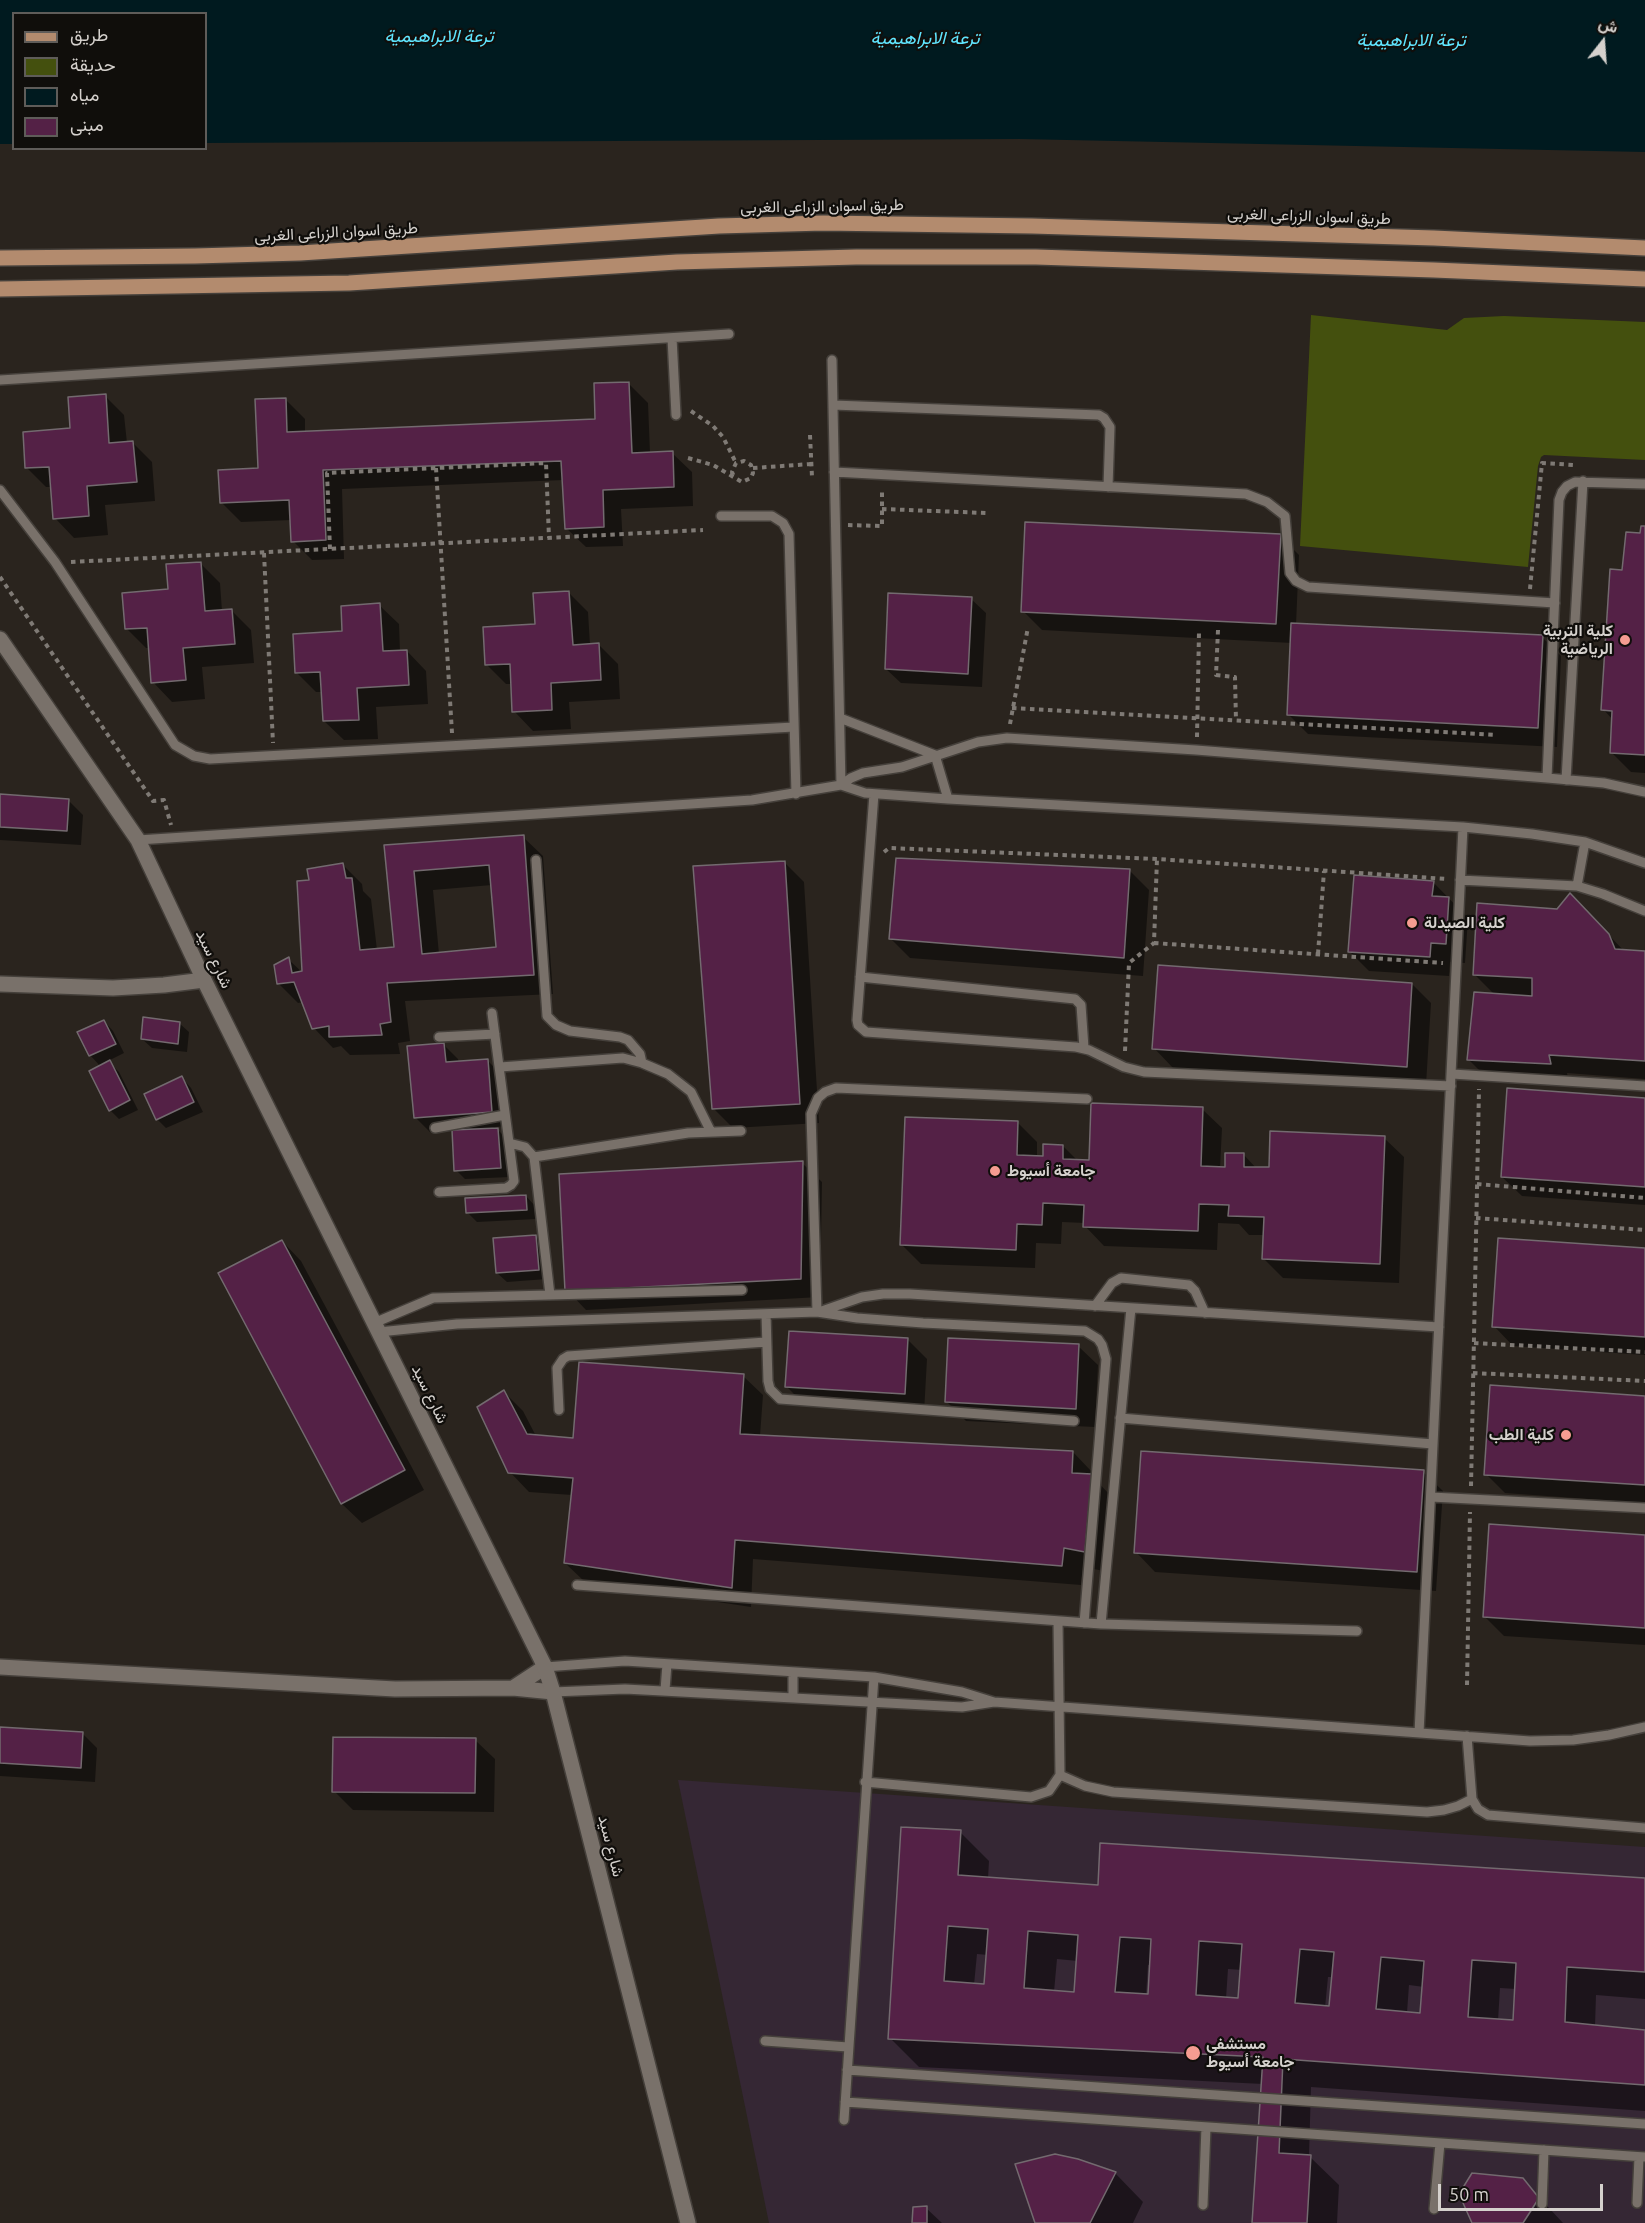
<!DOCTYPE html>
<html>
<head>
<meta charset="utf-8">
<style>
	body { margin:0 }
	#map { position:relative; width:1645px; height:2223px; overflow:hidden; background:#2a241e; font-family:Ubuntu,Vazirmatn,sans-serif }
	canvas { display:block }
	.legend { position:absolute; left:12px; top:12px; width:195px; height:138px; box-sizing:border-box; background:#100e0b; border:2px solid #5f5c59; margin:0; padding:8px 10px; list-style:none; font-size:18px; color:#d5d1cd }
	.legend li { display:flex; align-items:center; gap:12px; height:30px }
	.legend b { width:30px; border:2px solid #5f5c59 }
	.north { position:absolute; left:1573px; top:12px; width:60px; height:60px; -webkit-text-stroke:4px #100e0b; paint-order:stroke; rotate:17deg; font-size:16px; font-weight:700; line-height:24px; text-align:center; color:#d5d1cd }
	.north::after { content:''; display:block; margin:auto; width:21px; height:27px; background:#d5d1cd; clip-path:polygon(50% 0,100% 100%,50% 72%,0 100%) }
	.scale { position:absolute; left:1438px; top:2184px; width:165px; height:27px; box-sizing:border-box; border:3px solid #d5d1cd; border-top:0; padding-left:8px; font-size:18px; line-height:21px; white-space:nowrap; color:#d5d1cd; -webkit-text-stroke:4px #100e0b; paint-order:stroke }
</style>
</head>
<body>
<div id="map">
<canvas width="1645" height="2223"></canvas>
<ul class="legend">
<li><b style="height:8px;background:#b38b6e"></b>طريق</li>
<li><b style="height:16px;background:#44500e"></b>حديقة</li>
<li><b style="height:16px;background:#001a1f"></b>مياه</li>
<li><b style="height:16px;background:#542146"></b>مبنى</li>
</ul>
<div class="north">ش</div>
<div class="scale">50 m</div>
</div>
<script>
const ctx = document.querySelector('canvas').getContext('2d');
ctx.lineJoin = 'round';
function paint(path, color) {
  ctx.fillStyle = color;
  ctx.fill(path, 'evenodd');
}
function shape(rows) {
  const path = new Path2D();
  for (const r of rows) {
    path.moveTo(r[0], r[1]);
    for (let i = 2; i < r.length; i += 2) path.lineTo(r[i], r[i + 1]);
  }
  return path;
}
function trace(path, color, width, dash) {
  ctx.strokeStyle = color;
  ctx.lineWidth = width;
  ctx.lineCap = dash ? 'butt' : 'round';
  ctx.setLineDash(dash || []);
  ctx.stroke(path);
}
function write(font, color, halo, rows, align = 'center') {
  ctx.font = font + ' Ubuntu,Vazirmatn,sans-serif';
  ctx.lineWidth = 4.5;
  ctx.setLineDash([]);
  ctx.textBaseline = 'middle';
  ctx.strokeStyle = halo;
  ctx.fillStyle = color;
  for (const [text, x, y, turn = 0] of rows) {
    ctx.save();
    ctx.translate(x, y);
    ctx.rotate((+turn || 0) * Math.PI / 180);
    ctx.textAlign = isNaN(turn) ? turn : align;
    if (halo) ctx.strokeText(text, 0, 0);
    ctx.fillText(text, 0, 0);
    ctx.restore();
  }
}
paint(shape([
	[678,1780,1645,1847,1645,2223,769,2223]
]), '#352734');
paint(shape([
	[1311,315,1447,330,1464,318,1504,316,1645,322,1645,460,1544,455,1541,457,1538,466,1528,567,1300,546]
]), '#44500e');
paint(shape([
	[0,0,1645,0,1645,152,1019,139,206,143,206,14,14,14,13,144,0,144]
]), '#001a1f');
paint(shape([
	[628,383,648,403,650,453,672,453,692,472,693,506,621,509,623,546,586,547,566,528,564,480,342,489,344,559,312,560,293,541,292,520,241,522,221,502,260,469,285,399,305,419,305,433,597,421],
	[105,396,124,415,127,443,133,443,152,462,155,501,105,505,108,535,74,538,55,518,52,487,46,487,27,468,72,429],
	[1645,528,1645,773,1631,772,1611,752,1613,720,1603,709,1623,571],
	[1280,536,1299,555,1296,625,1542,637,1561,656,1557,747,1308,734,1289,715,1292,643,1042,630,1023,611],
	[200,563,220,583,222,611,232,611,251,630,254,663,202,667,205,699,172,702,153,682,150,648,146,648,127,629],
	[569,593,588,612,590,645,599,645,618,664,620,699,569,702,571,729,533,731,514,711,512,684,506,684,487,665,536,626],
	[971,599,986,613,982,687,901,683,886,669],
	[379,605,399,624,400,652,407,651,426,671,428,704,376,707,378,739,344,740,324,721,322,692,316,692,297,673],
	[0,796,68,800,83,815,81,845,0,840],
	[523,837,543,856,553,994,405,1001,410,1041,398,1043,400,1054,350,1055,341,1046,333,1048,314,1028,303,1002,298,1003,278,983,288,959,304,974,311,882,342,864,362,884,363,891,371,899,377,950,395,949,386,847],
	[492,885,498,949,439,954,433,890],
	[784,862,804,882,819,1123,733,1128,713,1108],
	[1130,871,1149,890,1143,976,910,958,890,938],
	[1433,882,1468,918,1465,963,1450,962,1449,976,1369,971,1349,951],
	[1590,915,1624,951,1645,952,1645,1079,1567,1073,1569,1083,1488,1079,1468,1059,1495,995,1474,974],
	[1412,984,1431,1003,1426,1085,1173,1068,1154,1048],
	[104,1021,113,1031,124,1053,108,1061,119,1072,138,1110,119,1119,110,1110,101,1067,90,1055],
	[179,1023,189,1032,187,1052,152,1048,142,1039],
	[444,1045,458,1059,459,1063,487,1060,502,1075,506,1126,495,1127,507,1139,510,1177,465,1179,456,1170,453,1130,430,1132,415,1117],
	[182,1078,191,1088,203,1112,166,1128,157,1119],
	[1645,1099,1645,1205,1522,1196,1502,1177],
	[1202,1109,1222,1128,1220,1169,1226,1169,1244,1155,1257,1169,1270,1169,1384,1138,1404,1157,1399,1283,1283,1278,1263,1258,1264,1235,1249,1235,1239,1224,1218,1223,1217,1250,1104,1246,1085,1226,1085,1223,1062,1222,1061,1244,1036,1243,1035,1268,921,1264,901,1244,1018,1123,1037,1142,1037,1157,1044,1158,1063,1146,1078,1161,1090,1162],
	[802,1163,822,1182,820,1297,586,1310,567,1290],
	[526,1196,535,1206,536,1219,477,1222,467,1212],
	[535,1236,545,1246,547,1279,507,1282,497,1273],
	[282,1241,301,1261,424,1490,362,1523,342,1504,220,1274],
	[1645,1250,1645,1355,1513,1346,1494,1326],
	[907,1339,927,1359,924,1413,806,1406,787,1387],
	[1078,1346,1098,1365,1095,1427,966,1421,947,1402],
	[743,1376,763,1395,760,1436,1073,1452,1092,1472,1092,1476,1110,1495,1104,1571,1083,1567,1081,1585,753,1559,751,1607,585,1582,565,1563,572,1495,529,1492,510,1472,504,1392,523,1411,536,1436,574,1440],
	[1645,1397,1645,1503,1505,1493,1486,1474],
	[1423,1472,1443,1491,1436,1591,1155,1572,1136,1552],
	[1645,1536,1645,1645,1504,1636,1484,1616],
	[0,1728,83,1734,97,1748,95,1782,0,1776],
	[475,1740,495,1759,494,1812,353,1810,334,1791],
	[960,1832,989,1861,988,1879,1100,1887,1645,1880,1645,1999,1596,1995,1595,2027,1645,2031,1645,2111,1311,2087,1309,2156,1339,2185,1337,2223,1254,2223,1263,2084,919,2067,890,2038],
	[977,1954,988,1955,985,1986,974,1985],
	[1057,1959,1078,1961,1075,1993,1054,1992],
	[1148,1965,1151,1965,1149,1996,1146,1995],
	[1228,1969,1242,1970,1240,2000,1226,1999],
	[1328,1977,1333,1977,1330,2008,1325,2008],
	[1409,1985,1424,1987,1421,2014,1407,2013],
	[1500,1988,1516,1989,1514,2022,1498,2021],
	[1115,2173,1143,2202,1133,2223,1036,2223],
	[1523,2180,1563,2223,1524,2223,1536,2205,1532,2205,1521,2223,1474,2223],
	[926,2208,942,2223,914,2223]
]), '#0007');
const building = shape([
	[629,382,632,453,673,451,674,487,603,490,604,527,565,529,561,461,323,470,326,540,291,542,289,500,220,503,218,470,258,468,255,399,286,398,287,432,595,419,594,383,629,382],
	[106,394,109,443,133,441,137,482,87,486,89,516,53,519,49,467,25,468,23,432,70,428,68,397,106,394],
	[1025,522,1281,534,1276,624,1021,612,1025,522],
	[1641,526,1645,526,1645,755,1610,753,1612,711,1601,710,1610,569,1622,570,1626,532,1640,533,1641,526],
	[201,562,205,611,232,609,235,644,183,648,186,680,151,683,147,628,125,629,122,593,168,589,166,564,201,562],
	[569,591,573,645,599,643,601,680,551,683,552,710,512,712,510,664,485,665,483,627,535,624,533,593,569,591],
	[888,593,972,597,968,674,885,669,888,593],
	[380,603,383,651,407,650,409,685,357,688,359,720,323,721,320,672,295,673,293,634,342,631,341,606,380,603],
	[1291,623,1543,635,1538,728,1287,715,1291,623],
	[0,794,69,799,67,831,0,827,0,794],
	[524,835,534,975,387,983,391,1022,380,1024,382,1035,329,1037,329,1026,312,1029,294,982,277,984,274,965,289,957,292,973,302,971,297,881,309,880,307,869,343,863,346,878,352,878,360,950,394,947,384,845,524,835],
	[489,865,496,947,422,954,414,871,489,865],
	[896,858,1130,869,1124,958,889,939,896,858],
	[785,861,800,1104,712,1109,693,866,785,861],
	[1354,875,1434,881,1432,896,1449,897,1446,944,1431,943,1430,957,1348,952,1354,875],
	[1570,893,1609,934,1615,949,1645,951,1645,1061,1549,1055,1551,1064,1467,1060,1474,992,1532,996,1532,978,1473,975,1477,903,1557,909,1570,893],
	[1158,965,1412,983,1407,1067,1152,1049,1158,965],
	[143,1017,180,1022,178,1044,141,1039,143,1017],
	[104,1020,116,1044,89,1056,77,1032,104,1020],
	[444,1043,446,1062,488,1059,492,1112,414,1118,407,1046,444,1043],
	[110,1060,130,1100,109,1111,89,1071,110,1060],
	[182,1076,194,1102,156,1120,144,1094,182,1076],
	[1507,1088,1645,1098,1645,1187,1501,1177,1507,1088],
	[1091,1103,1203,1107,1201,1166,1225,1167,1225,1153,1244,1153,1244,1167,1269,1167,1270,1131,1385,1136,1380,1264,1262,1259,1264,1217,1228,1216,1229,1205,1199,1204,1198,1231,1083,1227,1084,1205,1043,1203,1042,1225,1017,1224,1016,1250,900,1245,905,1117,1018,1121,1017,1155,1043,1156,1043,1144,1063,1145,1063,1159,1089,1160,1091,1103],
	[498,1128,501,1168,454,1171,452,1130,498,1128],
	[803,1161,801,1279,565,1291,559,1174,803,1161],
	[526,1195,527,1210,466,1213,465,1198,526,1195],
	[536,1235,539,1270,496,1273,493,1238,536,1235],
	[1498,1238,1645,1248,1645,1337,1492,1327,1498,1238],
	[282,1240,405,1470,341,1504,218,1273,282,1240],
	[789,1331,908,1338,905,1394,785,1387,789,1331],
	[948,1338,1079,1344,1076,1409,945,1402,948,1338],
	[579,1362,744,1374,740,1434,1073,1451,1072,1473,1092,1474,1085,1552,1064,1548,1062,1566,735,1540,732,1588,564,1563,573,1478,508,1473,477,1407,504,1390,527,1434,573,1438,579,1362],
	[1490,1385,1645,1396,1645,1485,1484,1475,1490,1385],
	[1141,1451,1424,1470,1417,1572,1134,1553,1141,1451],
	[1489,1524,1645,1535,1645,1628,1483,1617,1489,1524],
	[0,1727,83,1732,81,1768,0,1763,0,1727],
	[333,1737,476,1738,475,1793,332,1792,333,1737],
	[901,1827,961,1830,958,1875,1098,1885,1100,1843,1645,1878,1645,1972,1567,1967,1565,2022,1645,2030,1645,2085,1283,2059,1279,2153,1311,2155,1307,2223,1252,2223,1263,2057,888,2039,901,1827],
	[948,1926,988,1929,984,1984,944,1981,948,1926],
	[1028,1931,1078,1935,1074,1992,1024,1988,1028,1931],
	[1120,1937,1151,1939,1148,1994,1115,1992,1120,1937],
	[1199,1941,1242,1944,1238,1998,1196,1995,1199,1941],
	[1300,1949,1334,1952,1329,2006,1295,2003,1300,1949],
	[1381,1957,1424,1961,1420,2013,1376,2009,1381,1957],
	[1472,1960,1516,1963,1513,2020,1468,2017,1472,1960],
	[1055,2154,1078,2159,1116,2172,1090,2223,1035,2223,1015,2164,1055,2154],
	[1472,2173,1523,2178,1539,2198,1523,2223,1472,2223,1459,2194,1472,2173],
	[927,2206,927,2223,912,2223,913,2207,927,2206]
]);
paint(building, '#542146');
trace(building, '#736a6f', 1.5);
const lane = shape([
	[672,338,676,415],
	[832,360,841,785],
	[0,380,729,334],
	[833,405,1099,415,1104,418,1110,427,1108,487],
	[834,472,1246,494,1267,502,1285,516,1290,573,1296,581,1308,587,1555,603],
	[0,490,55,562,175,745,194,756,210,759,794,727],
	[721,516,772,516,783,523,789,534,796,794],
	[840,718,935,755,948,799],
	[1547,778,1559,500,1562,492,1567,486,1575,482,1645,484],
	[1566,780,1583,481],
	[841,785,865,793,948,799,1463,827,1532,834,1585,842,1645,863],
	[874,794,857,1020,858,1025,866,1032,1076,1047,1089,1050,1124,1067,1144,1072,1451,1086],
	[138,840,752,800,841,785,851,778,863,773,902,767,978,742,1007,738,1196,750,1547,778,1604,783,1645,792],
	[536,860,547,1016,556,1025,570,1031,620,1037,628,1040,640,1054,642,1063],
	[1460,880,1577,886,1603,894,1645,911],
	[1577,886,1585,842],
	[860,977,1075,999,1081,1005,1084,1048],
	[439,1037,495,1034],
	[500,1067,623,1058,642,1063,668,1074,691,1092,711,1132],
	[1452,1074,1645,1086],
	[435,1128,505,1115],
	[509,1143,525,1147,534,1157,550,1295],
	[534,1157,688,1133,741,1131],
	[439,1192,506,1188,511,1185,514,1181,492,1013],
	[1095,1306,1112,1283,1121,1278,1189,1285,1195,1291,1205,1313],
	[817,1312,811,1114,818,1098,825,1092,836,1088,1087,1099],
	[819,1312,862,1297,883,1294,910,1294,1439,1327],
	[766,1314,768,1381,770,1389,780,1399,1074,1421],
	[374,1323,433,1298,742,1290],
	[379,1332,457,1324,817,1312,857,1318,923,1323,1085,1331,1098,1339,1102,1345,1106,1359,1084,1623],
	[559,1410,557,1368,563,1359,568,1356,766,1342],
	[1120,1418,1433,1444],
	[1431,1497,1645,1508],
	[577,1585,1101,1624,1357,1631],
	[1101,1624,1131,1308],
	[545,1667,625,1661,874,1677,962,1692,994,1702],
	[793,1672,793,1698],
	[665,1690,667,1664],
	[553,1692,625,1689,962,1707,994,1702,1530,1741,1573,1740,1609,1735,1645,1727],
	[1419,1733,1463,827],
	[1467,1736,1472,1799,1478,1809,1488,1815,1645,1828],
	[1060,1775,1085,1786,1113,1792,1427,1812,1444,1810,1458,1806,1472,1799],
	[865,1782,1031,1797,1049,1791,1060,1775,1058,1621],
	[765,2041,848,2047],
	[847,2070,1645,2124],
	[845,2102,1645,2157],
	[844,2120,874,1677],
	[1637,2203,1639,2157],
	[1542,2204,1544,2150],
	[1203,2205,1206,2127],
	[1434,2209,1440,2143]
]);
const street = shape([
	[0,984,113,988,164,985,204,980],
	[0,1667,395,1689,513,1688,553,1692],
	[513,1688,545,1667]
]);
const secondary = shape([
	[0,639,138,840,204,980,545,1667,553,1692,688,2223]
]);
const primary = shape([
	[0,258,195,256,300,253,719,226,823,223,1032,226,1434,238,1645,248],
	[0,289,349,283,677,262,856,257,1036,257,1434,270,1645,279]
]);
trace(lane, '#45403b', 12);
trace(street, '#45403b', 18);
trace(secondary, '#45403b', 18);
trace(primary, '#45403b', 18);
trace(shape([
	[691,411,713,426,723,437,736,463],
	[810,435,812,477],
	[688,458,713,465,742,482,751,478,753,473,751,465,744,461,736,463,732,472,734,477],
	[436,468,452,733],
	[753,468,811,464],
	[882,509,986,513],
	[848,525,882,526,882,489],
	[330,549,327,473,546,463,549,538],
	[264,553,273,743],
	[71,562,703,530],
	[0,577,153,801,164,800,171,825],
	[1530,589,1542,463,1574,465],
	[1218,630,1216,675,1235,677,1236,721],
	[1012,708,1497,735],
	[1010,724,1028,627],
	[1197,737,1199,632],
	[884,852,889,848,1157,859,1447,879],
	[1154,943,1443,963],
	[1318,954,1324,871],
	[1125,1051,1129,963,1154,943,1157,859],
	[1477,1184,1645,1198],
	[1476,1218,1645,1230],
	[1474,1343,1645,1352],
	[1473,1373,1645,1381],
	[1471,1486,1479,1089],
	[1467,1685,1470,1512]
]), '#7f7a75', 4, [4.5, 4.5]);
trace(lane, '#79716a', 9);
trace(street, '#79716a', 15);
trace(secondary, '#79716a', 15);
trace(primary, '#b38b6e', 15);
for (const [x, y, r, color] of [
	[1625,640,6,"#f59c91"],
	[1412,923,6,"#f59c91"],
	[995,1171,6,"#f59c91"],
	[1566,1435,6,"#f59c91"],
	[1193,2053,8,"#f59c91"]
]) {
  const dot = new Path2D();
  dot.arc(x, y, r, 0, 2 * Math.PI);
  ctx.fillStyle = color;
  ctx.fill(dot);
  trace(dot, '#100e0b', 2);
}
write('16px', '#d5d1cd', '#100e0b', [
	["طريق اسوان الزراعى الغربى",822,206,-1],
	["طريق اسوان الزراعى الغربى",1309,216,2],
	["طريق اسوان الزراعى الغربى",336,232,-3],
	["شارع سيد",214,959,64],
	["شارع سيد",430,1394,64],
	["شارع سيد",611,1846,76]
]);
write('bold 16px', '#d5d1cd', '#100e0b', [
	["كلية التربية",1613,631,"right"],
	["الرياضية",1613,649,"right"],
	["كلية الصيدلة",1424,923],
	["جامعة أسيوط",1007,1171],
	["كلية الطب",1554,1435,"right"],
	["مستشفی",1206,2044],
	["جامعة أسيوط",1206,2062]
], 'left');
write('italic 18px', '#60e6ff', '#100e0b', [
	["ترعة الابراهيمية",439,36],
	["ترعة الابراهيمية",925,38],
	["ترعة الابراهيمية",1411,40]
]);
</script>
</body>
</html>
